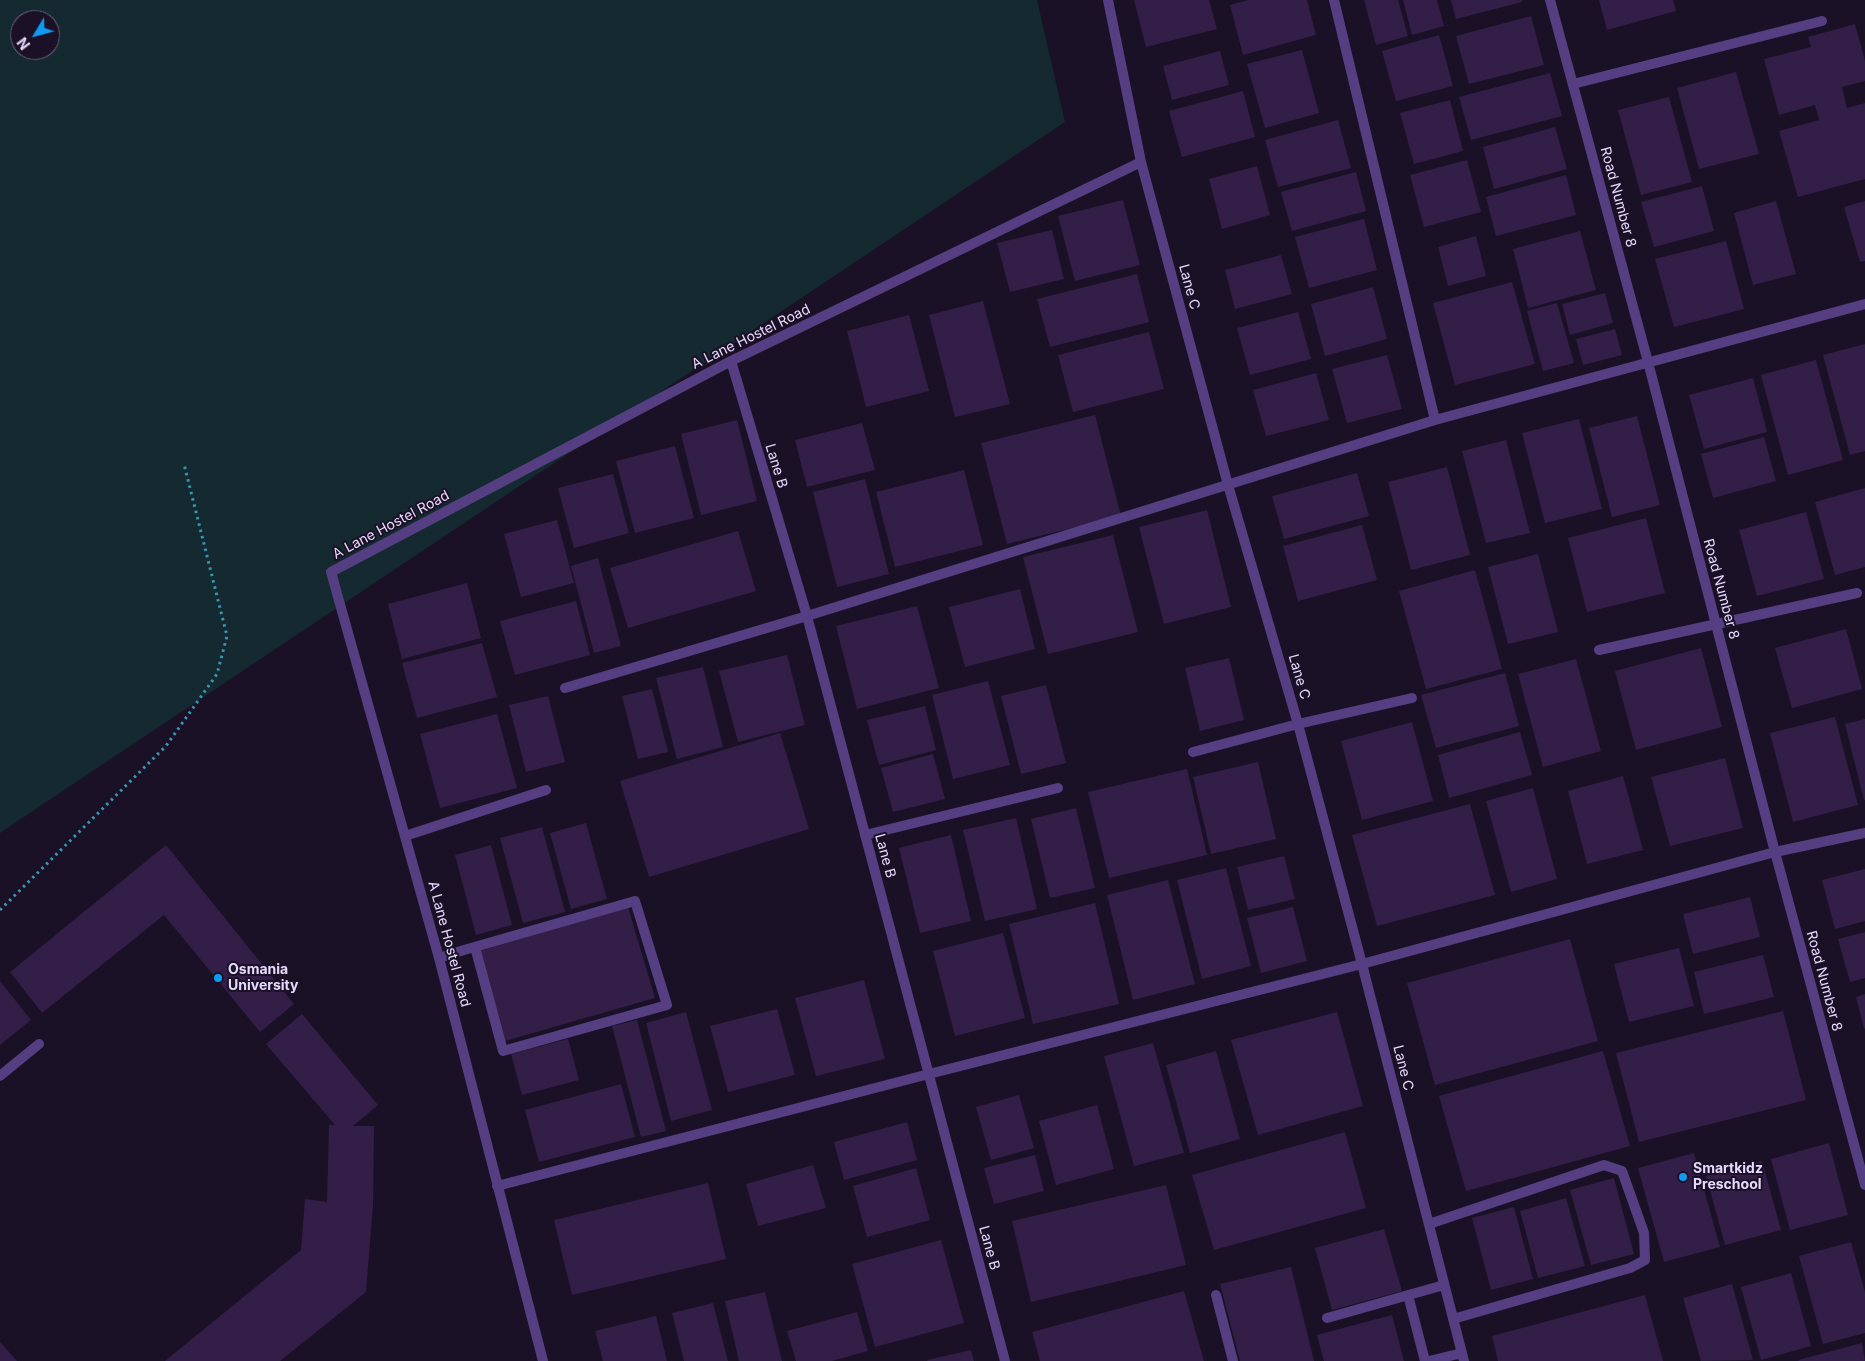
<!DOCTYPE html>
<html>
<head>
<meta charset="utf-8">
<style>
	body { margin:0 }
	#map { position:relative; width:1865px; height:1361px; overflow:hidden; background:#1b1126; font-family:Inter,sans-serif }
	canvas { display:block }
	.north { position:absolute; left:10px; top:10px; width:50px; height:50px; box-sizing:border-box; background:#1b1126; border:1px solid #6d617c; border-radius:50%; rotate:233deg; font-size:14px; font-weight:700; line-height:20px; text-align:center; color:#e7d8fd }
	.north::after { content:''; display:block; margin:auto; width:18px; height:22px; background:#109af1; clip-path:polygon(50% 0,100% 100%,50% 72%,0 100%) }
</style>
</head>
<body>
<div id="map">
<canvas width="1865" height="1361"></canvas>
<div class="north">N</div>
</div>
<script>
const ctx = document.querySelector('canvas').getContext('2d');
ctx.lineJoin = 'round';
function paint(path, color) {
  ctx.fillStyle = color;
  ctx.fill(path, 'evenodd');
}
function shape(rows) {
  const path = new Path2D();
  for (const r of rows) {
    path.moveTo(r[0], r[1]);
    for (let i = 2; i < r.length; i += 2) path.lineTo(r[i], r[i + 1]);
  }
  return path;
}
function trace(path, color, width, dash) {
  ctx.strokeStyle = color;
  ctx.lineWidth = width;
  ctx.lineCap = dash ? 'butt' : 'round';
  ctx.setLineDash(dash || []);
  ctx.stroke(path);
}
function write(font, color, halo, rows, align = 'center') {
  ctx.font = font + ' Inter,sans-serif';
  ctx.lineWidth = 4;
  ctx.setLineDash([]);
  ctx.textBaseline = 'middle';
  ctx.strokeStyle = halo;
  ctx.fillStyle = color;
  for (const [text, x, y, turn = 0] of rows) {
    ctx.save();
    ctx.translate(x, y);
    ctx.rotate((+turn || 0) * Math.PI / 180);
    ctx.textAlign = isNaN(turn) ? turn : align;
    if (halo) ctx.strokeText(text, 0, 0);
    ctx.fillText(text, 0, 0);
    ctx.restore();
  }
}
paint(shape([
	[0,0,1037,0,1065,122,0,833],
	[20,20,50,20,50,50,20,50]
]), '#142930');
paint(shape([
	[1134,0,1209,0,1217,29,1146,47],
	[1248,0,1307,0,1316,35,1243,55,1230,5],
	[1364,0,1398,0,1408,36,1376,45],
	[1403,0,1437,0,1444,26,1412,35],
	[1451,0,1522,0,1522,2,1456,19],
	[1599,0,1673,0,1676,11,1607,30],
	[1531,16,1544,65,1469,84,1456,36],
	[1855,24,1865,61,1865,81,1842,87,1847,108,1865,103,1865,179,1798,197,1779,131,1819,120,1815,105,1779,115,1764,59,1811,47,1808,37],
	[1439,35,1453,86,1396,101,1382,51],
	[1302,50,1319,113,1265,128,1247,64],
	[1220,51,1229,85,1172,100,1163,66],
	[1736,72,1759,154,1699,169,1677,88],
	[1550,73,1562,116,1471,140,1459,97],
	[1243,91,1255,137,1182,157,1169,111],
	[1669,97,1692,182,1641,195,1618,110],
	[1450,100,1463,151,1414,164,1400,113],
	[1338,120,1351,168,1278,187,1265,140],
	[1555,127,1567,169,1494,189,1483,147],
	[1467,160,1481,212,1424,227,1410,175],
	[1257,166,1270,215,1222,229,1209,179],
	[1356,172,1366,211,1292,231,1281,192],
	[1566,175,1576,215,1496,236,1486,197],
	[1702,186,1714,231,1654,247,1641,202],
	[1123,200,1140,265,1075,281,1058,216],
	[1776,201,1796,274,1753,285,1734,213],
	[1865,201,1865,261,1860,262,1844,207],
	[1364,219,1377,270,1309,288,1295,237],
	[1052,230,1064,279,1010,292,997,243],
	[1580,231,1596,290,1528,308,1513,249],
	[1476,236,1486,276,1448,286,1438,247],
	[1726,241,1744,309,1674,327,1655,259],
	[1281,255,1292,294,1235,309,1225,270],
	[1137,274,1149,322,1050,347,1037,299],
	[1512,282,1535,364,1455,385,1433,303],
	[1373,287,1387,339,1325,356,1311,304],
	[1605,293,1613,323,1570,335,1562,304],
	[983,301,1010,404,955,417,929,315],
	[1557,303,1574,363,1543,371,1527,311],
	[1298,312,1311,359,1250,375,1237,328],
	[909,315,929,391,866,407,847,331],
	[1615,329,1622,355,1583,365,1576,339],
	[1149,332,1164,389,1073,412,1058,355],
	[1865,344,1865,451,1850,455,1823,355],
	[1387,355,1402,409,1347,423,1332,369],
	[1816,360,1843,460,1788,475,1761,375],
	[1316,373,1329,420,1266,436,1253,390],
	[1753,378,1767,432,1704,449,1689,395],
	[1095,415,1121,516,1007,544,981,443],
	[1637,416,1660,505,1612,517,1589,428],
	[1579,419,1602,509,1545,523,1522,433],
	[737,420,757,501,701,515,681,434],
	[862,423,875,470,807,487,795,440],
	[1764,437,1776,481,1713,498,1701,454],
	[1506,440,1530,533,1486,543,1462,451],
	[675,446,694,518,635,533,616,461],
	[1447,467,1470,555,1411,570,1388,482],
	[964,470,983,545,895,567,876,492],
	[1357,473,1369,516,1284,539,1272,496],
	[613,474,629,533,574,548,558,488],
	[865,479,889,574,837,587,813,492],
	[1865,488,1865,567,1835,575,1815,502],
	[1207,510,1231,607,1164,624,1139,527],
	[1806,512,1824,579,1757,596,1739,530],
	[1646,518,1665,593,1587,612,1568,538],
	[557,520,574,583,521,597,504,534],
	[1362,525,1377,580,1298,601,1283,546],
	[738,531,756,591,628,628,610,568],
	[1113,535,1138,632,1048,654,1023,557],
	[1538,554,1558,632,1508,644,1488,567],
	[598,558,621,646,594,653,571,566],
	[1475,570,1502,669,1426,689,1399,591],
	[467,583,481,638,402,659,388,604],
	[1020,589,1035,649,965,667,949,607],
	[576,601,590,655,515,675,500,621],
	[917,606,939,688,857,709,836,626],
	[1846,629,1862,689,1792,708,1775,648],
	[482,643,497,697,417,718,402,663],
	[1701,648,1722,727,1636,750,1615,671],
	[787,655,805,725,738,742,719,671],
	[1229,658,1244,720,1200,731,1185,668],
	[1576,659,1601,751,1543,767,1518,674],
	[703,667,723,747,677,759,656,678],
	[1505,673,1519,726,1436,748,1421,695],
	[988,681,1010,765,953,779,932,695],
	[1046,685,1066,763,1021,774,1001,696],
	[652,689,668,752,638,759,622,696],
	[548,696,565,762,526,772,509,705],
	[925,706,936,750,879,765,867,720],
	[497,714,517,788,440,808,420,734],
	[1835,717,1858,805,1793,822,1770,733],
	[1865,719,1865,800,1864,800,1845,724],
	[1412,722,1433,801,1362,820,1341,741],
	[1520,732,1532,775,1449,798,1438,755],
	[780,733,809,829,649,877,620,781],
	[933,754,945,799,893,812,881,768],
	[1725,758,1743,828,1670,846,1651,777],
	[1258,762,1276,839,1211,854,1193,777],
	[1187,769,1207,855,1109,878,1088,792],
	[1623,776,1643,850,1587,864,1568,791],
	[1533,788,1557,879,1511,892,1486,801],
	[1470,804,1495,895,1377,926,1352,835],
	[1076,808,1095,888,1050,898,1031,819],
	[1016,818,1037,909,985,921,963,830],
	[586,823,607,899,571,909,550,833],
	[542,827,565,912,523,923,500,838],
	[951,835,971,921,920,933,899,848],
	[166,845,294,1004,260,1032,164,915,42,1013,10,972],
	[491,845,512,925,476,935,455,855],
	[1284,856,1295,899,1248,910,1237,867],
	[1226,868,1251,966,1202,979,1177,880],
	[1865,869,1865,921,1835,929,1822,880],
	[1168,880,1195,984,1133,1000,1107,895],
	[1750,897,1760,937,1693,954,1683,914],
	[1095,903,1119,1004,1033,1024,1009,924],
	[628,907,655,998,505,1041,479,951],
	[1293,907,1307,961,1261,973,1247,918],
	[1865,932,1865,978,1850,982,1838,939],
	[1003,933,1025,1018,955,1036,933,951],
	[1570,939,1598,1041,1435,1085,1407,983],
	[1679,948,1694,1006,1629,1022,1614,964],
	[1763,955,1774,997,1704,1014,1694,972],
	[864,980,885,1059,816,1076,795,998],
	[0,981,31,1020,0,1045],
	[1865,994,1865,1028,1864,1029,1856,997],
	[777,1009,795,1075,728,1092,710,1026],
	[1783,1011,1806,1100,1639,1142,1616,1053],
	[686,1012,712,1110,671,1121,646,1023],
	[1337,1012,1363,1106,1258,1135,1231,1040],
	[302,1014,378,1105,353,1126,374,1126,373,1205,366,1292,280,1361,165,1361,301,1250,305,1199,327,1202,329,1125,335,1125,266,1044],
	[637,1020,666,1131,641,1137,612,1026],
	[568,1039,579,1080,522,1095,511,1054],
	[1153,1043,1184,1153,1134,1166,1104,1056],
	[1216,1051,1240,1139,1190,1153,1166,1065],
	[1603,1051,1630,1146,1466,1191,1439,1096],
	[621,1084,635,1137,539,1162,525,1110],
	[1019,1095,1034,1148,991,1160,976,1107],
	[1097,1105,1114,1169,1056,1185,1039,1121],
	[907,1122,917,1160,844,1180,834,1142],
	[1345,1132,1366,1208,1214,1250,1192,1175],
	[1829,1143,1848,1215,1790,1230,1771,1159],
	[1694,1153,1720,1247,1664,1262,1638,1168],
	[1035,1155,1044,1191,994,1204,984,1168],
	[1762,1161,1781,1230,1725,1245,1706,1176],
	[813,1165,826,1208,758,1226,746,1184],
	[916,1168,930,1220,867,1237,853,1186],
	[1614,1178,1634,1254,1591,1265,1570,1190],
	[708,1183,726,1259,572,1295,554,1220],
	[1166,1185,1186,1265,1031,1302,1012,1221],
	[1566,1198,1585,1266,1538,1278,1520,1211],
	[1514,1207,1533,1279,1491,1290,1472,1218],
	[1384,1229,1402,1291,1332,1310,1315,1248],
	[941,1240,964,1323,875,1347,852,1264],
	[1851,1242,1865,1292,1865,1333,1823,1344,1799,1256],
	[1291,1267,1314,1361,1240,1361,1220,1284],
	[1791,1273,1811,1346,1761,1360,1741,1287],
	[1732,1284,1753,1360,1701,1361,1683,1298],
	[1184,1291,1204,1361,1040,1361,1032,1332],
	[765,1292,782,1361,739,1361,725,1301],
	[1645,1295,1663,1361,1498,1361,1492,1336],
	[713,1303,728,1361,684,1361,672,1313],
	[857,1312,868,1351,832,1361,796,1361,787,1331],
	[1392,1315,1404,1361,1324,1361,1317,1335],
	[656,1316,667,1361,603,1361,595,1331],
	[0,1342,17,1361,0,1361],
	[1862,1343,1865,1361,1799,1361,1798,1360],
	[971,1350,974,1361,928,1361,927,1360]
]), '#321e46');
trace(shape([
	[0,910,166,746,217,674,227,636,184,464]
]), '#3796b2', 3, [2.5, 4]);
trace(shape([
	[0,1076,39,1044]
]), '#553f82', 10);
trace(shape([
	[1108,0,1141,162,1228,485,1298,724,1362,964,1464,1361],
	[1334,0,1435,420],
	[1550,0,1648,362,1775,852,1865,1185],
	[1573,84,1822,21],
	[731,361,807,616,1005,1361],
	[1599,650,1857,593],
	[565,688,807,616,1435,420,1865,304],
	[1193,752,1298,724,1412,698],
	[865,835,1058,788],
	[405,836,546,790],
	[439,958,464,950,635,901,667,1005,503,1051,475,947],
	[497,1186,929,1074,1362,964,1775,852,1865,833],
	[1429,1224,1604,1165,1622,1171,1644,1233,1645,1260,1630,1268,1453,1319],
	[1216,1295,1233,1361],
	[1408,1295,1425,1361],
	[1327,1318,1444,1285],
	[543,1361,439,958,331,572,731,361,1141,162],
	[1429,1361,1462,1353]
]), '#553f82', 10);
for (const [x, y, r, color] of [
	[218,978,5,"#109af1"],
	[1683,1177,5,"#109af1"]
]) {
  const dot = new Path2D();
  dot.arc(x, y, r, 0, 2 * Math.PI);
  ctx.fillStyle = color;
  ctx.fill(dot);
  trace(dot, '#1b1126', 2);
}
write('14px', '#e7d8fd', '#1b1126', [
	["Road Number 8",1618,197,75],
	["Lane C",1189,287,75],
	["A Lane Hostel Road",751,337,-26],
	["Lane B",776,466,73],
	["A Lane Hostel Road",391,525,-28],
	["Road Number 8",1721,589,75],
	["Lane C",1299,677,74],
	["Lane B",885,856,75],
	["A Lane Hostel Road",449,944,75],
	["Road Number 8",1824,981,75],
	["Lane C",1403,1068,76],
	["Lane B",989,1248,75]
]);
write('bold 14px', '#e7d8fd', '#1b1126', [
	["Osmania",228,970],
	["University",228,986],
	["Smartkidz",1693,1169],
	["Preschool",1693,1185]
], 'left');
</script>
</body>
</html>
